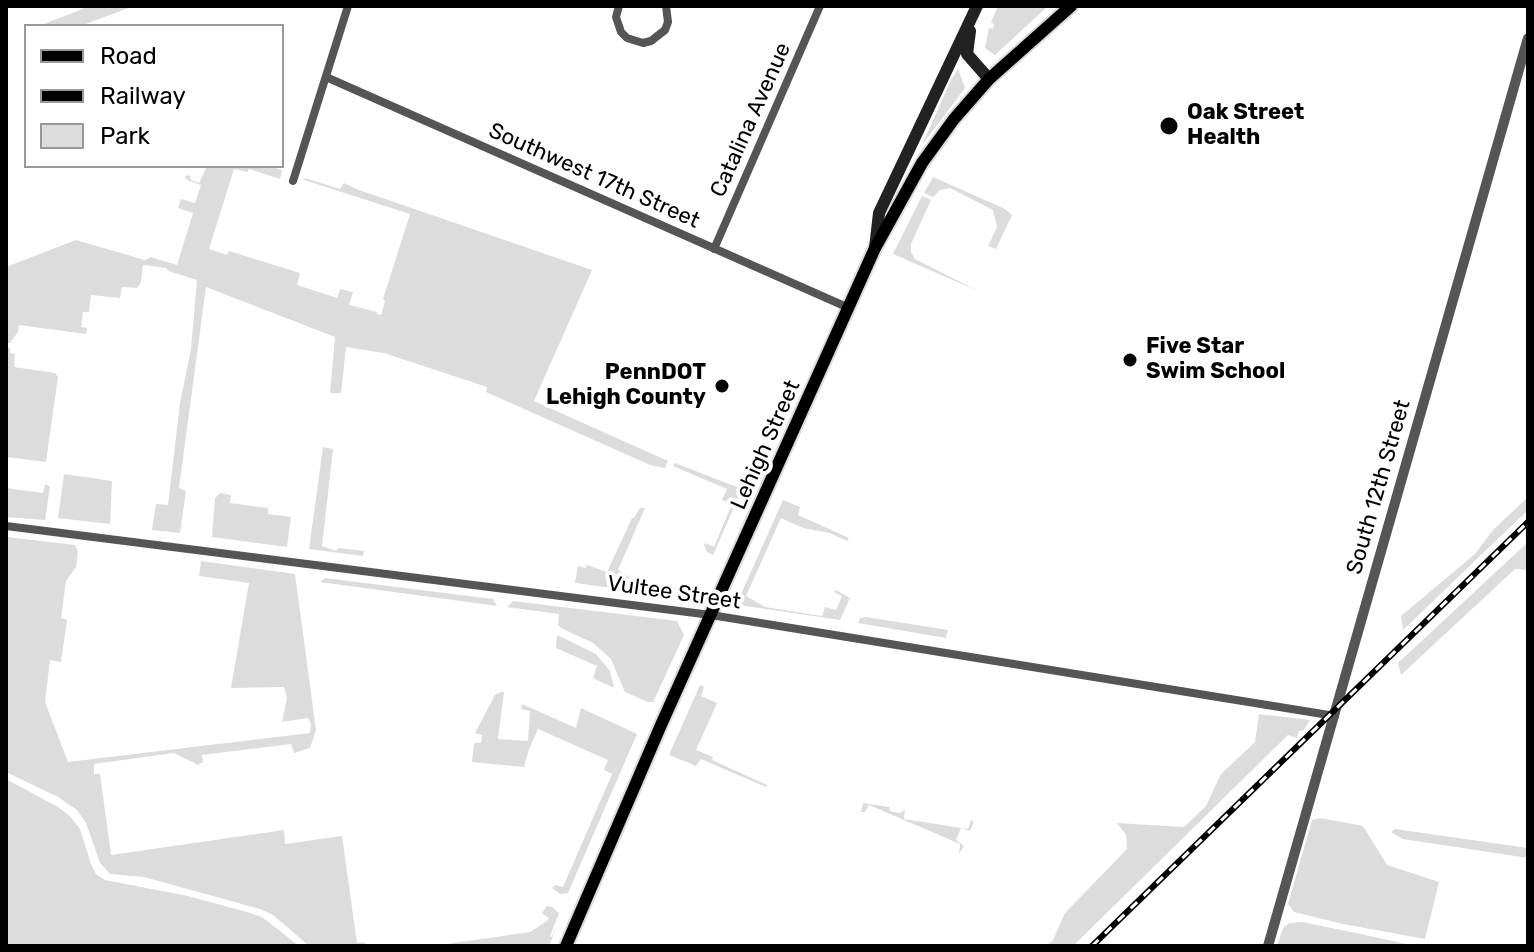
<!DOCTYPE html>
<html>
<head>
<meta charset="utf-8">
<style>
	body { margin:0 }
	#map { position:relative; width:1534px; height:952px; overflow:hidden; background:#fff; font-family:Rubik,sans-serif }
	canvas { display:block }
	.frame { position:absolute; inset:0; border:8px solid #000; pointer-events:none }
	.legend { position:absolute; left:24px; top:24px; width:260px; height:144px; box-sizing:border-box; background:#fff; border:2px solid #999; margin:0; padding:10px 14px; list-style:none; font-size:24px; color:#000 }
	.legend li { display:flex; align-items:center; gap:16px; height:40px }
	.legend b { width:40px; border:2px solid #999 }
</style>
</head>
<body>
<div id="map">
<canvas width="1534" height="952"></canvas>
<div class="frame"></div>
<ul class="legend">
<li><b style="height:10px;background:#000"></b>Road</li>
<li><b style="height:10px;background:#000"></b>Railway</li>
<li><b style="height:22px;background:#dcdcdc"></b>Park</li>
</ul>
</div>
<script>
const ctx = document.querySelector('canvas').getContext('2d');
ctx.lineJoin = 'round';
function paint(path, color) {
  ctx.fillStyle = color;
  ctx.fill(path, 'evenodd');
}
function shape(rows) {
  const path = new Path2D();
  for (const r of rows) {
    path.moveTo(r[0], r[1]);
    for (let i = 2; i < r.length; i += 2) path.lineTo(r[i], r[i + 1]);
  }
  return path;
}
function trace(path, color, width, dash) {
  ctx.strokeStyle = color;
  ctx.lineWidth = width;
  ctx.lineCap = dash ? 'butt' : 'round';
  ctx.setLineDash(dash || []);
  ctx.stroke(path);
}
function write(font, color, halo, rows, align = 'center') {
  ctx.font = font + ' Rubik,sans-serif';
  ctx.lineWidth = 8;
  ctx.setLineDash([]);
  ctx.textBaseline = 'middle';
  ctx.strokeStyle = halo;
  ctx.fillStyle = color;
  for (const [text, x, y, turn = 0] of rows) {
    ctx.save();
    ctx.translate(x, y);
    ctx.rotate((+turn || 0) * Math.PI / 180);
    ctx.textAlign = isNaN(turn) ? turn : align;
    if (halo) ctx.strokeText(text, 0, 0);
    ctx.fillText(text, 0, 0);
    ctx.restore();
  }
}
paint(shape([
	[90,6,134,6,80,26,39,26],
	[998,6,1048,6,995,55,985,48,989,28,993,29,994,24,991,22],
	[958,69,965,88,922,145,951,80],
	[207,166,270,166,282,170,280,179,249,169,247,172,234,169,209,249,227,255,229,251,300,273,297,285,337,298,340,289,353,292,349,305,377,312,377,314,381,315,385,301,383,299,410,214,304,180,305,178,340,189,344,183,359,190,592,270,534,401,668,461,665,468,650,465,486,392,487,387,384,353,346,347,341,393,330,393,335,337,206,287,179,488,186,491,180,533,152,530,156,504,168,505,180,403,191,349,197,280,168,271,167,268,143,265,141,282,137,288,122,287,120,298,91,295,89,312,83,312,81,327,87,328,86,334,19,325,18,332,10,343,6,343,6,267,76,240,145,260,151,257,177,265,193,213,178,208,181,199,195,203,201,185,187,180,185,176,190,175,191,180,199,183],
	[933,177,1005,209,1012,215,996,249,988,246,997,227,993,210,950,188,940,190,933,197,924,193],
	[922,196,931,200,911,244,911,252,915,259,978,291,893,254],
	[6,347,10,348,10,353,15,354,14,367,55,373,58,377,46,462,6,457],
	[323,447,333,449,322,546,336,551,338,548,364,551,363,556,309,549],
	[675,463,742,489,713,555,707,552,704,545,705,543,714,547,732,504,722,500,727,489,673,466],
	[64,474,112,481,110,524,58,518],
	[45,484,50,487,45,520,6,517,6,488,43,493],
	[220,493,231,495,230,503,268,508,268,514,291,517,287,547,212,537,215,498],
	[1528,497,1528,510,1403,630,1401,616,1475,554,1493,530],
	[783,500,800,507,798,515,849,538,847,541,830,533,803,528,781,518,746,596,765,607,822,616,825,607,836,610,842,596,834,592,836,590,850,598,840,620,739,605,738,601],
	[640,508,645,508,618,570,629,577,627,590,575,583,578,566,586,568,587,565,607,572,632,518,634,518],
	[6,537,75,545,78,551,76,567,66,581,61,618,67,620,61,662,50,660,45,702,68,762,310,733,311,724,308,718,282,722,287,698,284,687,231,688,249,583,199,576,201,561,295,574,316,730,310,748,294,753,291,744,202,755,203,762,198,765,174,753,94,764,94,774,100,774,111,855,284,830,285,844,342,836,357,943,364,942,368,946,309,946,273,915,260,909,144,877,110,874,100,863,86,823,77,810,58,797,6,772,8,713,6,712],
	[1528,542,1528,570,1515,569,1401,675,1398,663],
	[325,578,493,599,497,606,320,582],
	[513,601,677,621,684,635,656,696,653,702,648,702,625,692,611,659,593,643,561,628,558,625,559,614,507,607],
	[866,617,948,630,946,638,858,623,860,618],
	[557,635,596,654,610,671,614,688,593,678,597,666,556,648],
	[700,685,704,687,701,696,717,703,696,750,713,757,712,760,767,785,766,787,701,759,696,766,669,755],
	[501,692,504,692,498,739,528,741,530,711,521,709,522,704,576,728,581,708,637,734,568,893,560,894,552,888,556,885,563,887,612,774,604,770,608,760,538,729,529,749,524,767,472,762,474,743,481,743,482,735,475,733,495,695],
	[1259,714,1310,720,1304,730,1299,731,1297,738,1288,735,1073,946,1046,946,1053,940,1065,913,1127,849,1126,835,1117,823,1184,827,1206,806,1221,774,1255,742],
	[6,779,58,807,70,816,80,829,91,864,96,874,105,880,188,896,247,912,262,917,299,946,6,946],
	[863,803,889,807,890,811,900,813,905,809,904,819,968,829,971,820,974,822,970,831,961,828,956,840,964,846,959,854,960,844,869,805,865,812,861,812],
	[1320,818,1363,826,1387,865,1439,882,1425,939,1343,924,1294,912,1288,904,1312,820],
	[1395,829,1528,848,1528,858,1403,839,1391,832],
	[547,906,552,907,559,913,550,936,552,937,560,919,549,946,433,946,530,932,547,921,549,918,542,913],
	[1302,922,1356,933,1415,946,1277,946,1283,928,1289,923]
]), '#dcdcdc');
const primary = shape([
	[566,946,661,725,875,248,922,163,954,119,989,79,1071,6]
]);
trace(primary, '#dbdbdb', 16);
trace(shape([
	[619,6,616,17,621,32,627,38,643,43,651,41,665,30,668,22,666,6],
	[326,77,849,308],
	[293,181,348,6],
	[714,249,820,6],
	[6,526,711,615,1335,716]
]), '#555', 8);
trace(shape([
	[1268,946,1528,38]
]), '#555', 10);
trace(shape([
	[970,31,967,54,989,79],
	[875,248,879,213,977,6]
]), '#222', 12);
trace(primary, '#000', 12);
const rail = shape([
	[1092,946,1528,522]
]);
trace(rail, '#000', 6);
trace(rail, '#fff', 3, [9]);
for (const [x, y, r, color] of [
	[1169,126,10,"#000"],
	[1130,360,8,"#000"],
	[722,386,8,"#000"]
]) {
  const dot = new Path2D();
  dot.arc(x, y, r, 0, 2 * Math.PI);
  ctx.fillStyle = color;
  ctx.fill(dot);
  trace(dot, '#fff', 3);
}
write('bold 22px', '#000', '#fff', [
	["Oak Street",1187,113],
	["Health",1187,138],
	["Five Star",1146,347],
	["Swim School",1146,372],
	["PennDOT",706,373,"right"],
	["Lehigh County",706,398,"right"]
], 'left');
write('22px', '#000', '#fff', [
	["Catalina Avenue",751,120,-66],
	["Southwest 17th Street",594,176,24],
	["Lehigh Street",766,445,-66],
	["South 12th Street",1379,487,-74],
	["Vultee Street",674,593,8]
]);
</script>
</body>
</html>
